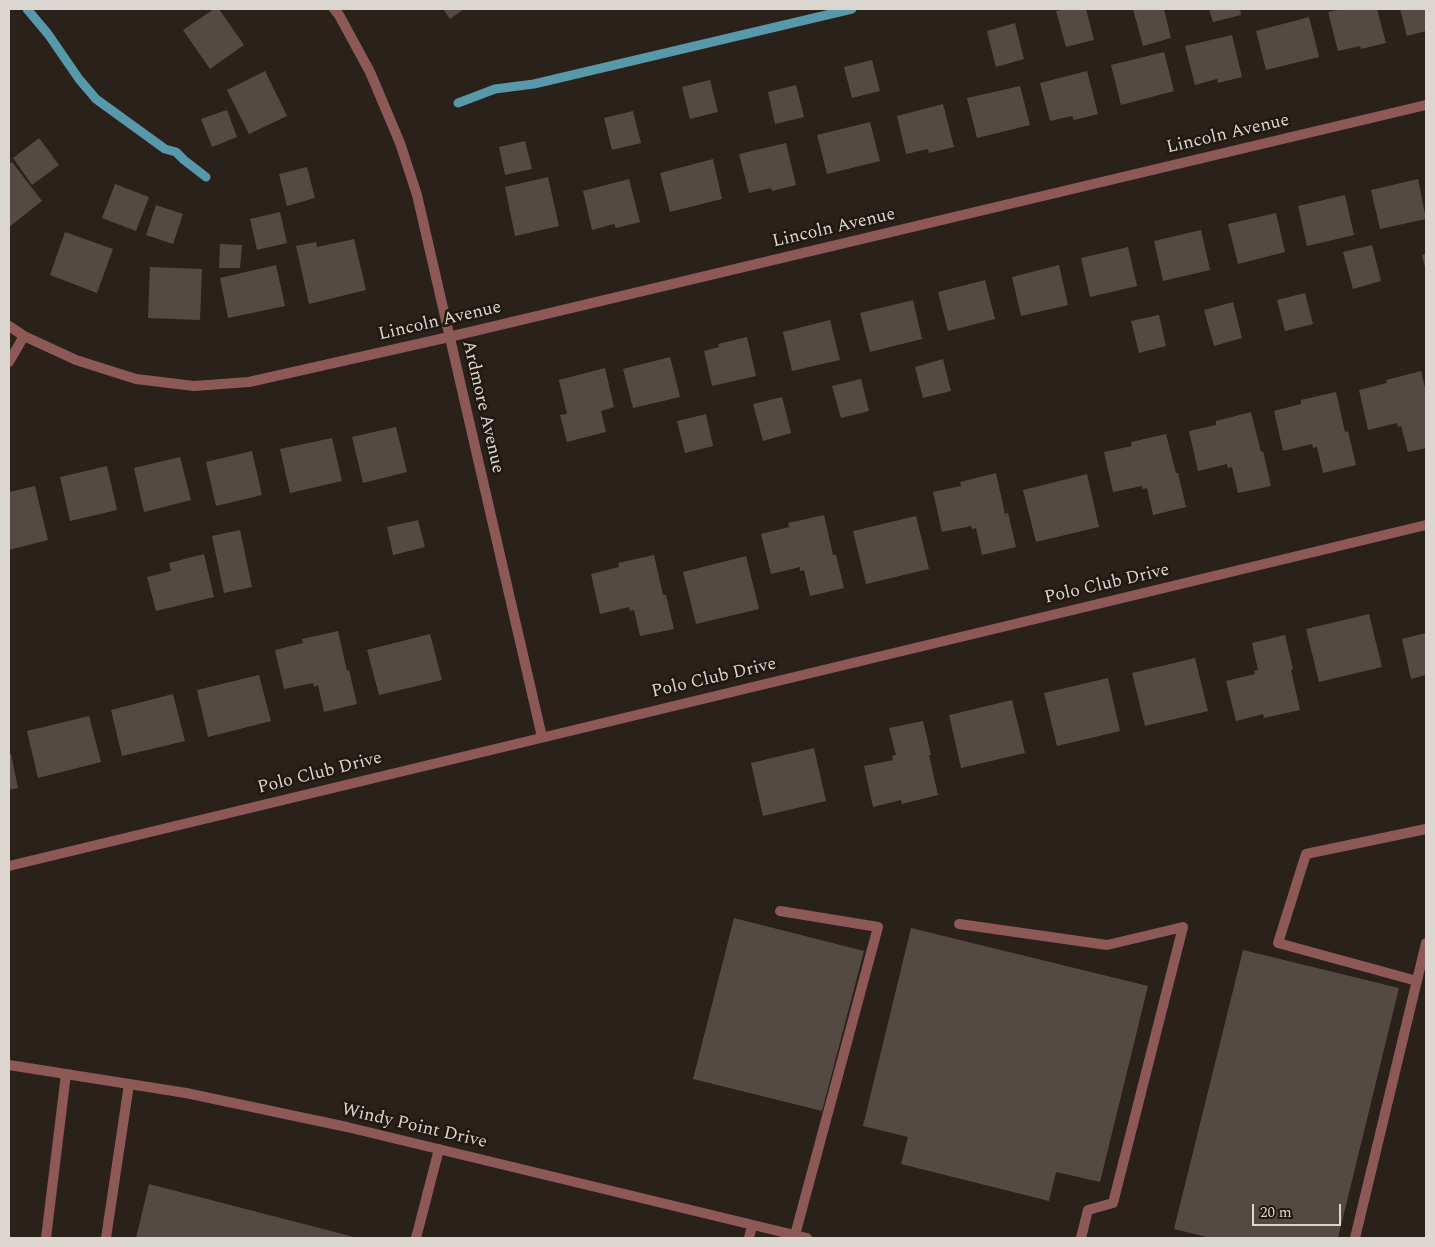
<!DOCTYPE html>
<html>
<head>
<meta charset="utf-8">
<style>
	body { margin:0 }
	#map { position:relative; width:1435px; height:1247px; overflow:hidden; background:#2b211b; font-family:Spectral,serif }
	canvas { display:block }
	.frame { position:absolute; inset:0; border:10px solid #dcd6d1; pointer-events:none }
	.scale { position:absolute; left:1252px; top:1204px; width:89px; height:22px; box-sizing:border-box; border:2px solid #dcd6d1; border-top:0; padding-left:6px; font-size:15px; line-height:18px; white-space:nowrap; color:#dcd6d1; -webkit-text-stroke:4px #211812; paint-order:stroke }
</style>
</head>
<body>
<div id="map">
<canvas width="1435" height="1247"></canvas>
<div class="frame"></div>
<div class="scale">20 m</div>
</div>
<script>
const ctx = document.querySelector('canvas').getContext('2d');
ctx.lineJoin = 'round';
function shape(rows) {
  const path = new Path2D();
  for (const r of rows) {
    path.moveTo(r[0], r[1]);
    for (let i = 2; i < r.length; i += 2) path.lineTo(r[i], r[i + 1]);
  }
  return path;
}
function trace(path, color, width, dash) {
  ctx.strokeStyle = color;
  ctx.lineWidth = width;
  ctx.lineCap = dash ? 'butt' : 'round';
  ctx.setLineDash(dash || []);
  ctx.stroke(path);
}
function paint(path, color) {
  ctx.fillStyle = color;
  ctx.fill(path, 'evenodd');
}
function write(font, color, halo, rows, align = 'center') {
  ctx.font = font + ' Spectral,serif';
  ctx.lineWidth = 5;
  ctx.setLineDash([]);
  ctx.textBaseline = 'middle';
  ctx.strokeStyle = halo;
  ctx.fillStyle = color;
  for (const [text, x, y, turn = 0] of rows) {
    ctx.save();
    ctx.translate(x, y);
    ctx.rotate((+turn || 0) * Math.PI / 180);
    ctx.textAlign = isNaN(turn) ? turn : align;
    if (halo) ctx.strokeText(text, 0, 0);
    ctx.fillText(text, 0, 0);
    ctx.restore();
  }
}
trace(shape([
	[27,9,48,34,79,79,96,99,165,149,176,152,184,160,206,177],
	[458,103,495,89,534,84,852,9]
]), '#5798aa', 9);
paint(shape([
	[214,9,219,9,244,45,210,69,183,30],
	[443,9,464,9,450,19],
	[1065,9,1086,9,1094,40,1066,47,1056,11],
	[1133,9,1164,9,1171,38,1143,46],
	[1209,9,1240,9,1241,15,1213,22],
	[1342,9,1377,9,1386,43,1361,49,1360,46,1338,51,1328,12],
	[1400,9,1426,9,1426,31,1407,36],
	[1309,17,1319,57,1266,70,1256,31],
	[1015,23,1024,59,996,67,987,31],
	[1232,35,1242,77,1218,83,1217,79,1195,85,1185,46],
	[1164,52,1174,91,1121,105,1111,65],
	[872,60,880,91,852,98,844,67],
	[265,71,287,116,249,134,227,90],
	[1087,71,1098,114,1074,120,1072,116,1050,121,1040,83],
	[710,80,718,112,690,119,682,87],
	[796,85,804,117,775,124,768,92],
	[1020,86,1030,125,977,138,967,98],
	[943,104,954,147,929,153,928,149,906,154,897,116],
	[227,110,237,137,212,147,201,119],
	[633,111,641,143,612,150,604,118],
	[870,122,880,161,827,174,817,135],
	[39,138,59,165,32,185,13,158],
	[525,141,532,169,505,175,499,147],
	[786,143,796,185,772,191,771,188,749,193,739,154],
	[713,159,722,199,670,212,660,173],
	[12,162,42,201,9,227,9,164],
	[307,167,315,198,287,206,279,174],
	[548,177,559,226,515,236,505,187],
	[629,179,640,222,616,228,614,224,592,230,583,191],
	[1418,179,1426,219,1380,229,1371,190],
	[115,184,149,197,136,231,102,218],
	[1345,195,1354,235,1307,246,1298,206],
	[156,205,183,214,173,244,146,235],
	[280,212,287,243,257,250,250,219],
	[1276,213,1285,252,1238,264,1228,224],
	[1201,230,1210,270,1163,281,1154,241],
	[65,232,113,249,97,293,50,275],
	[354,239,366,290,309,304,296,246,316,242,317,247],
	[220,244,242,245,240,268,219,268],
	[1372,245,1381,281,1353,289,1343,252],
	[1128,247,1137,286,1090,297,1081,258],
	[1426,254,1426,271,1422,255],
	[276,265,285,306,228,318,220,278],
	[1059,265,1068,305,1021,316,1012,277],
	[150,267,202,269,200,320,148,318],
	[985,280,995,319,948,331,938,292],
	[1305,293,1313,324,1285,331,1277,300],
	[913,300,922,339,870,352,860,313],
	[1233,302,1242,338,1214,346,1204,310],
	[1159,315,1166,346,1139,353,1131,321],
	[830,320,840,360,792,371,783,332],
	[747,337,756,376,712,386,704,351,719,347,718,344],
	[670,357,680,397,633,408,623,369],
	[943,359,951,391,923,398,915,367],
	[605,368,614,407,601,411,606,432,567,442,560,415,567,414,559,380],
	[1421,371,1426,392,1426,448,1408,452,1401,426,1398,427,1397,423,1368,430,1359,390,1387,383,1386,380],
	[861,379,869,411,841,418,832,386],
	[1336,392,1345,432,1348,431,1356,465,1323,473,1317,447,1313,448,1312,444,1283,451,1274,411,1301,404,1301,400],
	[782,397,791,433,763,441,753,404],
	[1251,412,1261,452,1263,451,1271,486,1238,493,1232,467,1228,468,1227,464,1198,471,1189,431,1216,425,1216,421],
	[706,414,713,446,685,453,677,421],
	[396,427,407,472,363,483,352,437],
	[1166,434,1176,473,1178,473,1186,507,1153,515,1147,488,1143,489,1142,486,1113,492,1104,452,1132,446,1131,442],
	[332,438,342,481,290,493,280,449],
	[252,451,262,495,216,506,206,462],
	[180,457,191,500,144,512,134,468],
	[107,466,117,510,70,521,60,477],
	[996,473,1005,514,1008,513,1016,547,982,555,976,528,972,529,971,526,942,532,933,492,961,486,960,482],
	[1087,474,1099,527,1036,542,1023,490],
	[35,486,48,540,9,550,9,492],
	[824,515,833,555,836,555,844,588,810,596,804,570,800,571,800,567,771,574,761,534,789,527,788,523],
	[916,516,929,569,866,584,853,531],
	[418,520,425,547,393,555,387,527],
	[240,530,252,587,224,593,212,536],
	[204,554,214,597,156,611,147,577,171,571,169,563],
	[654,555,663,595,666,595,674,629,640,636,634,610,630,611,629,607,600,614,591,574,619,567,618,563],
	[746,556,759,609,696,624,683,572],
	[1369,614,1382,667,1319,682,1306,629],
	[338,631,347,671,349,670,357,704,324,712,318,685,314,687,313,683,284,689,275,650,303,643,302,639],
	[1426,633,1426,675,1411,679,1402,639],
	[430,634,442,680,379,695,367,650],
	[1285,635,1293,669,1291,670,1300,710,1264,718,1263,714,1236,721,1226,681,1255,674,1254,671,1258,670,1252,643],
	[1195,658,1208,711,1145,726,1132,673],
	[259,675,271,721,208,737,197,690],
	[1108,678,1120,731,1057,746,1044,693],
	[173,694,185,741,122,756,111,710],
	[1012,700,1025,753,961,768,949,715],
	[89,716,101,762,38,778,27,731],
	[923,721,931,755,929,755,938,795,902,804,901,800,873,807,864,766,893,760,892,756,896,755,889,728],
	[814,748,826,801,763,816,751,763],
	[9,754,11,754,18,788,9,790],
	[734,918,864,951,822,1111,693,1079],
	[911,928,1148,986,1100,1182,1056,1172,1049,1201,901,1164,908,1137,863,1126],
	[1243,950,1399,988,1338,1238,1211,1238,1174,1229],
	[149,1184,358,1238,136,1238]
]), '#554a43');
trace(shape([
	[780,911,878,927,795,1235],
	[959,924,1107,945,1183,927,1113,1203,1088,1210,1081,1238],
	[1417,981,1278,943,1306,854,1426,829],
	[46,1238,66,1074],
	[106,1238,129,1084],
	[416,1238,439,1149],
	[749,1238,752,1226],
	[1355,1238,1426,943]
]), '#8d5956', 10);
trace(shape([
	[334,9,339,15,370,72,400,143,417,195,542,737],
	[9,326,24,336,76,360,136,379,194,386,249,382,449,337,1426,105],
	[9,362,24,336],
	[9,866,1426,525],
	[9,1065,186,1093,347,1127,807,1238]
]), '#8d5956', 10);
write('18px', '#dcd6d1', '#211812', [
	["Lincoln Avenue",1228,135,-13],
	["Lincoln Avenue",834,229,-13],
	["Lincoln Avenue",440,322,-13],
	["Ardmore Avenue",482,407,77],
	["Polo Club Drive",1107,585,-13],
	["Polo Club Drive",714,679,-13],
	["Polo Club Drive",320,774,-14],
	["Windy Point Drive",414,1127,13]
]);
</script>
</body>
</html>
